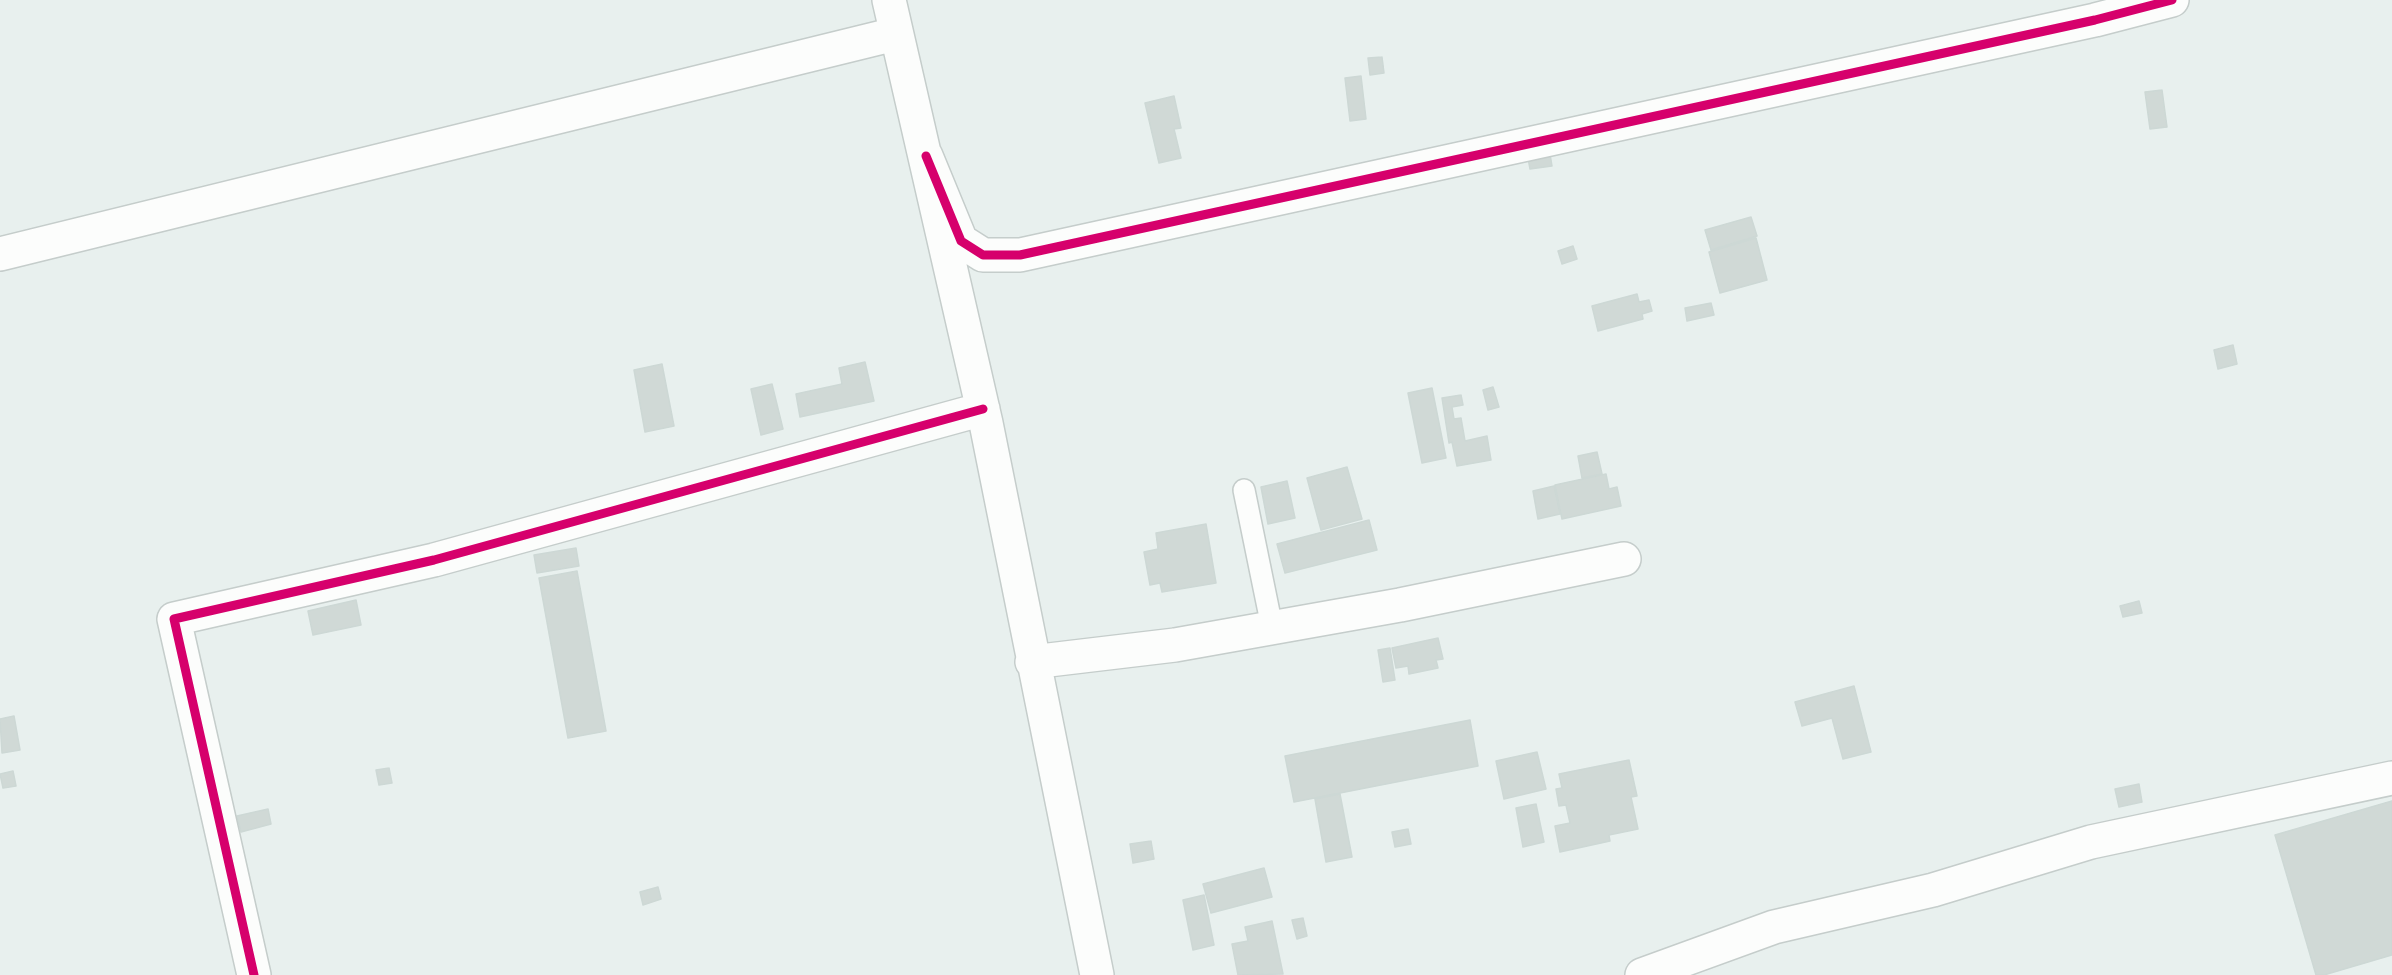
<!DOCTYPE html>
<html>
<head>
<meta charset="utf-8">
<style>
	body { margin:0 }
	canvas { display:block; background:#e8f0ee }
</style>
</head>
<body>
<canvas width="2392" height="975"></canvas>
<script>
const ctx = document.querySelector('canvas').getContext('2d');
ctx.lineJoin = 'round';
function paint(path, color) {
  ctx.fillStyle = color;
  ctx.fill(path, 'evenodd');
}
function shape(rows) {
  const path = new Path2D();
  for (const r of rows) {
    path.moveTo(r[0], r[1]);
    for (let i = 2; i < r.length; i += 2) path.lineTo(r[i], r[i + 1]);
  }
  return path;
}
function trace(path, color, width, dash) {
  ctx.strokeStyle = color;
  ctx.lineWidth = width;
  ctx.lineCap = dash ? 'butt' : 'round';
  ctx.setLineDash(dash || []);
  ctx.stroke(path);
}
const building = shape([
	[1382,57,1384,73,1370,75,1368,58,1382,57],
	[1361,76,1366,119,1350,121,1345,78,1361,76],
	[2162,90,2167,127,2150,129,2145,92,2162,90],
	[1174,96,1181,128,1174,129,1181,158,1159,163,1145,103,1174,96],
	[1550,154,1552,166,1530,169,1528,158,1550,154],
	[1751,217,1757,236,1711,250,1705,230,1751,217],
	[1756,238,1767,280,1720,293,1709,252,1756,238],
	[1573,246,1577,259,1562,264,1558,251,1573,246],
	[1637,294,1639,302,1649,300,1652,311,1642,314,1643,319,1598,331,1592,306,1637,294],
	[1711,303,1714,315,1687,321,1685,308,1711,303],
	[2233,345,2237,364,2218,369,2214,350,2233,345],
	[865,362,874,401,800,417,796,394,842,384,839,368,865,362],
	[662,364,674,426,645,432,634,370,662,364],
	[772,384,783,429,761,435,751,389,772,384],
	[1493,387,1499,407,1488,410,1483,390,1493,387],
	[1432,388,1446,458,1422,463,1408,393,1432,388],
	[1461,395,1463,405,1452,407,1454,419,1461,418,1465,441,1487,436,1491,460,1457,466,1452,442,1449,443,1442,398,1461,395],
	[1597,452,1602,474,1582,478,1578,456,1597,452],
	[1347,467,1362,519,1321,530,1307,478,1347,467],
	[1606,474,1609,489,1617,487,1621,506,1562,519,1555,485,1606,474],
	[1287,481,1295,518,1268,524,1261,487,1287,481],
	[1554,486,1560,514,1538,519,1533,491,1554,486],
	[1369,520,1377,550,1285,573,1277,544,1369,520],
	[1206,524,1216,583,1162,592,1160,583,1150,585,1144,552,1158,549,1156,533,1206,524],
	[576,548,579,566,537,573,534,555,576,548],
	[577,571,606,731,568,738,539,578,577,571],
	[356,600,361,625,313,635,308,611,356,600],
	[2139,601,2142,613,2123,617,2120,606,2139,601],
	[1438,638,1443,659,1436,660,1438,668,1409,674,1408,666,1396,668,1392,648,1438,638],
	[1390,648,1395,680,1383,682,1378,650,1390,648],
	[1854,686,1871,752,1843,759,1832,718,1802,726,1795,702,1854,686],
	[14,716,20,750,2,753,0,719,14,716],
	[1470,720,1478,766,1294,802,1285,756,1470,720],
	[1537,752,1546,789,1504,799,1496,761,1537,752],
	[1629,760,1637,796,1631,797,1638,829,1609,835,1610,841,1560,852,1555,826,1570,823,1566,805,1559,806,1556,789,1562,788,1559,774,1629,760],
	[389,768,392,783,379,785,376,770,389,768],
	[13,771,16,786,3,788,0,774,13,771],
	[2139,784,2142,802,2119,807,2115,789,2139,784],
	[1340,794,1352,857,1326,862,1315,799,1340,794],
	[2392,801,2392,955,2324,975,2316,975,2275,835,2392,801],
	[1536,804,1544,842,1523,847,1516,808,1536,804],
	[268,809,271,824,241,832,237,816,268,809],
	[1408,829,1411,844,1395,847,1392,832,1408,829],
	[1151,841,1154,859,1133,863,1130,844,1151,841],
	[1264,868,1272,897,1211,913,1203,884,1264,868],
	[658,887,661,899,643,905,640,892,658,887],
	[1204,895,1214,945,1193,950,1183,900,1204,895],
	[1303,918,1307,936,1297,939,1292,920,1303,918],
	[1272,921,1283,974,1238,975,1232,944,1248,941,1245,927,1272,921]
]);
paint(building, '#d0d9d6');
trace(building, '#cdd8d5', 1.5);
const service = shape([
	[1244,490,1272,627]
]);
const minor = shape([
	[889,0,986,423,1097,975],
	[926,156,961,241,983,255,1020,255,2095,20,2172,0],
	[0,254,895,34],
	[1032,662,1175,645,1400,605,1624,559],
	[254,975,174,619,434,560,983,409],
	[1642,975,1774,927,1933,890,2091,842,2392,778]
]);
trace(service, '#c5cdcb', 24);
trace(minor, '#c5cdcb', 36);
trace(service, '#fcfdfc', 21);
trace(minor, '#fcfdfc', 33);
trace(shape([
	[926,156,961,241,983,255,1020,255,2095,20,2172,0],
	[254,975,174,619,434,560,983,409]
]), '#d6006c', 9);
</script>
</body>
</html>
